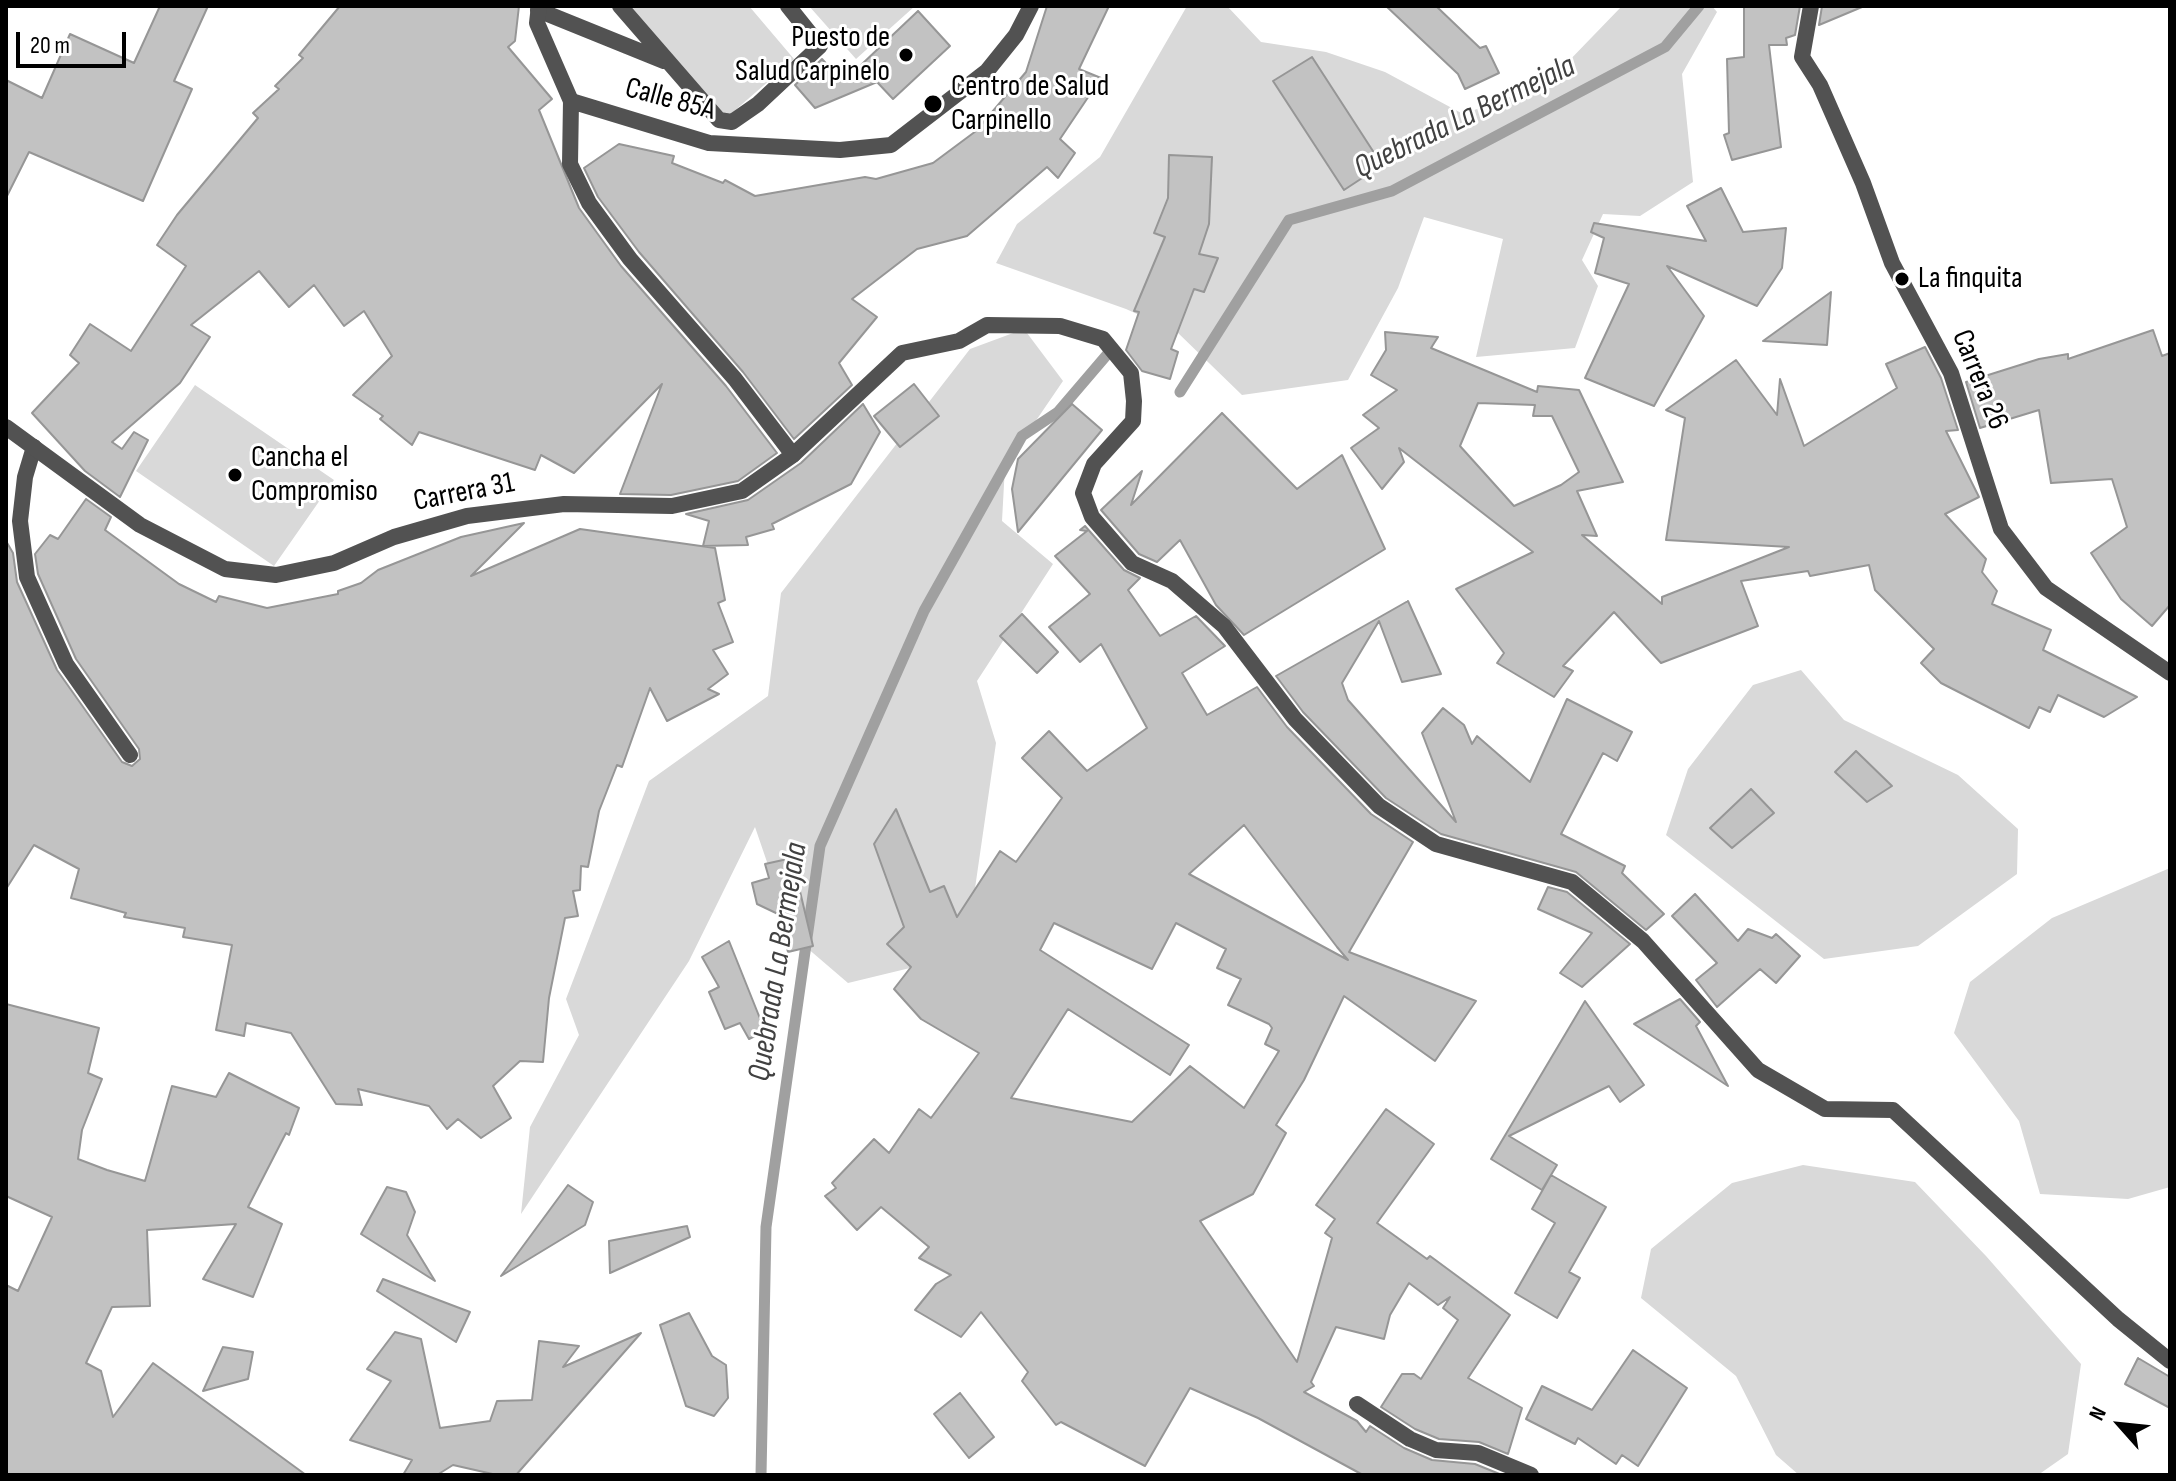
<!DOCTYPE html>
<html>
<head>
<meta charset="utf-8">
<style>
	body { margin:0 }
	#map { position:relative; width:2176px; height:1481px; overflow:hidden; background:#fff; font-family:"Sofia Sans Condensed",sans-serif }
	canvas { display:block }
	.frame { position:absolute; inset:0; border:8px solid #000; pointer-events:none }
	.north { position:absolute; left:2080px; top:1385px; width:80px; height:80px; -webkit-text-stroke:6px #fff; paint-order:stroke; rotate:297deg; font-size:22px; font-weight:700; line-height:32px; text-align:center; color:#000 }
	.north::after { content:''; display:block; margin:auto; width:28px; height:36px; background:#000; clip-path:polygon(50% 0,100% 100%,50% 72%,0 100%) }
	.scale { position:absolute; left:16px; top:32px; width:110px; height:36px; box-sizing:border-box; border:4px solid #000; border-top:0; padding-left:10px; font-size:24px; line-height:28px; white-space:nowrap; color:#000; -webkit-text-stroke:6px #fff; paint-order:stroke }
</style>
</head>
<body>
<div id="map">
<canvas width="2176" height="1481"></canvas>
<div class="frame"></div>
<div class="north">N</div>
<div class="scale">20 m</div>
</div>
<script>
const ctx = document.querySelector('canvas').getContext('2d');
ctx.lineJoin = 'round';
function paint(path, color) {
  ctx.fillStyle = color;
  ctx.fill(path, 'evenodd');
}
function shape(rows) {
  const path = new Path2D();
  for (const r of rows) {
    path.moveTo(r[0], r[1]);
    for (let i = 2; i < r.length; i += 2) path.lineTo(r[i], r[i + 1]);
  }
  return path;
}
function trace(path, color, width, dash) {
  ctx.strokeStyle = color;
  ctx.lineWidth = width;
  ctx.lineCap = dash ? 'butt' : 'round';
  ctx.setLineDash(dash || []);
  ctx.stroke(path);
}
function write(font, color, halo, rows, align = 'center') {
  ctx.font = font + ' "Sofia Sans Condensed",sans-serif';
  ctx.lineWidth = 6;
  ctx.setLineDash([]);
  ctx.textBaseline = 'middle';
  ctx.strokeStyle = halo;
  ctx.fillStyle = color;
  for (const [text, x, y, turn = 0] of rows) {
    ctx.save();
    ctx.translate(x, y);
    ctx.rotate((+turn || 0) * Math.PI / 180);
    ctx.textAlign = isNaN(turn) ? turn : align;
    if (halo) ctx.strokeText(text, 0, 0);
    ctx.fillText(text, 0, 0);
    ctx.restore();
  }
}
paint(shape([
	[628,6,749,6,794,59,725,119],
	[809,6,915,6,856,59],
	[1187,6,1227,6,1261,42,1326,52,1385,72,1463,114,1508,98,1563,67,1622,6,1712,6,1717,12,1682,74,1693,182,1640,216,1603,214,1582,260,1598,286,1575,348,1476,357,1503,239,1424,217,1398,288,1348,380,1242,395,1177,332,1126,309,996,263,1017,224,1100,157],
	[1024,329,1063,381,1005,466,1002,521,1053,564,977,681,996,743,971,916,910,968,848,983,792,935,755,827,689,961,521,1214,530,1127,579,1035,566,999,649,781,768,696,781,593,970,349],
	[195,385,334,480,274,566,136,471],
	[1801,670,1844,720,1958,775,2018,829,2017,874,1918,946,1824,959,1666,835,1688,769,1753,685],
	[2170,868,2170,1187,2128,1199,2040,1194,2019,1121,1954,1033,1970,982,2052,918],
	[1803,1165,1915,1182,1986,1256,2081,1364,2068,1454,2038,1475,1799,1475,1776,1455,1736,1376,1641,1298,1651,1249,1732,1183]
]), '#d9d9d9');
trace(shape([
	[1180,392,1289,220,1392,191,1665,47,1699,6],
	[761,1475,766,1227,820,846,924,611,1022,436,1058,412,1111,350]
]), '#a0a0a0', 11);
const building = shape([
	[160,6,208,6,174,81,192,89,143,201,29,152,6,198,6,80,42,98,70,34,134,63,160,6],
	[340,6,519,6,515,41,508,47,552,99,539,110,579,208,621,266,726,386,777,453,738,481,671,495,620,494,662,384,574,473,541,455,535,470,419,432,412,445,380,419,383,416,353,395,392,356,364,311,344,326,314,285,289,307,259,271,191,325,210,337,180,383,112,442,122,449,134,432,148,440,120,497,85,471,32,413,79,363,70,355,90,324,131,351,186,266,157,245,177,215,258,118,253,113,279,89,275,86,303,58,299,55,340,6],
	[1047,6,1109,6,1079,69,1101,78,1060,139,1075,153,1058,178,1047,167,967,236,917,249,852,299,877,317,839,363,852,385,794,439,743,372,639,252,598,197,584,168,619,144,674,156,672,163,723,183,725,180,755,196,865,177,876,179,933,163,976,131,1026,72,1047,6],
	[1386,6,1436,6,1480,48,1486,46,1499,73,1465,89,1458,74,1386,6],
	[1744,6,1800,6,1795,35,1786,38,1787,45,1769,45,1781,147,1732,160,1724,135,1729,133,1727,59,1744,57,1744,6],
	[1822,6,1862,6,1862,7,1819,25,1822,6],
	[918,11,950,46,893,99,877,82,815,108,795,85,822,59,843,82,918,11],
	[1312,57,1382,165,1344,190,1273,81,1312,57],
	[1169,155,1212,157,1209,224,1199,254,1218,258,1204,292,1194,289,1171,349,1178,352,1170,379,1142,371,1126,350,1139,312,1134,311,1165,237,1154,233,1168,198,1169,155],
	[1721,188,1743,232,1786,228,1782,268,1757,306,1667,266,1704,316,1654,406,1585,378,1629,284,1595,273,1604,238,1591,232,1594,223,1706,241,1687,206,1721,188],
	[1831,292,1827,345,1763,341,1831,292],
	[2153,330,2162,356,2170,353,2170,605,2152,626,2121,599,2091,553,2127,527,2112,479,2051,483,2039,410,1980,428,1966,382,2039,359,2068,354,2068,359,2153,330],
	[1385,332,1438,337,1431,348,1537,392,1538,386,1579,390,1623,482,1577,491,1597,536,1582,535,1662,604,1662,597,1789,547,1666,540,1685,418,1666,410,1736,360,1777,415,1780,379,1804,446,1897,388,1886,364,1925,347,1941,378,1958,430,1946,431,1979,497,1945,514,1986,559,1982,572,1997,591,1992,604,2051,630,2043,650,2137,697,2104,717,2058,695,2050,712,2039,707,2029,728,1941,683,1921,663,1934,649,1875,590,1869,565,1810,576,1808,571,1741,581,1758,626,1661,663,1614,612,1563,666,1573,671,1554,697,1497,663,1504,653,1456,589,1533,552,1399,448,1404,462,1382,489,1351,448,1379,428,1363,415,1397,390,1371,375,1386,350,1385,332],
	[1478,403,1535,405,1533,416,1552,416,1579,472,1561,485,1514,506,1460,446,1478,403],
	[914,384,939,416,900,447,874,416,914,384],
	[863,404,880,432,851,484,772,524,774,529,746,537,748,545,703,546,709,521,686,514,748,500,801,463,863,404],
	[1072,404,1102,430,1018,532,1012,489,1018,459,1072,404],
	[1222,413,1297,489,1342,455,1385,549,1244,635,1216,605,1180,540,1157,562,1139,554,1101,510,1142,471,1131,505,1222,413],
	[86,499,111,517,105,530,179,584,216,602,219,596,267,608,338,594,338,591,361,583,378,570,461,537,524,523,471,576,580,529,715,548,725,600,718,603,733,642,713,650,728,674,708,689,719,694,667,721,650,688,622,767,617,765,599,811,588,867,581,866,580,890,573,891,578,916,565,918,549,998,543,1062,520,1061,493,1086,511,1118,481,1138,458,1119,447,1129,429,1106,358,1089,362,1105,336,1104,291,1033,246,1023,244,1036,216,1030,232,945,183,937,185,928,124,917,126,913,71,898,79,869,34,845,6,889,6,541,13,553,17,582,57,670,122,762,132,766,140,759,139,749,76,659,38,574,35,554,50,535,58,539,86,499],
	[1085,526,1124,570,1140,578,1128,590,1160,636,1196,616,1225,646,1182,673,1207,715,1257,687,1287,727,1371,814,1413,842,1349,952,1476,1001,1435,1061,1344,996,1304,1080,1276,1125,1286,1133,1253,1194,1200,1221,1297,1362,1332,1238,1325,1233,1335,1219,1316,1205,1386,1109,1434,1144,1377,1223,1427,1259,1430,1256,1510,1315,1468,1378,1522,1408,1508,1454,1479,1442,1439,1439,1415,1429,1381,1407,1402,1374,1414,1374,1421,1379,1458,1320,1443,1308,1450,1297,1438,1305,1409,1283,1390,1315,1384,1339,1336,1327,1311,1382,1314,1386,1304,1392,1357,1421,1366,1432,1370,1426,1404,1448,1432,1460,1475,1464,1502,1475,1363,1475,1258,1418,1190,1388,1145,1466,1061,1422,1056,1425,1022,1381,1028,1372,981,1312,961,1337,915,1310,936,1284,951,1275,919,1258,929,1247,881,1207,857,1230,825,1196,836,1188,832,1183,874,1139,889,1153,919,1109,931,1118,979,1053,921,1019,894,989,911,967,887,944,904,927,874,844,896,809,930,892,944,886,957,917,1000,851,1016,862,1062,798,1022,758,1049,731,1087,771,1147,728,1101,644,1080,662,1049,627,1090,594,1055,556,1087,531,1080,530,1085,526],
	[1244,825,1337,947,1348,960,1189,874,1244,825],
	[1054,923,1152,969,1176,923,1226,949,1217,968,1241,979,1228,1005,1269,1024,1272,1028,1265,1044,1279,1051,1244,1108,1190,1066,1132,1122,1011,1098,1068,1009,1170,1075,1189,1045,1040,950,1054,923],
	[1408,601,1441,674,1402,682,1379,621,1342,683,1348,700,1456,822,1422,733,1443,708,1464,725,1472,744,1477,736,1530,782,1567,699,1632,732,1617,761,1603,753,1561,834,1625,866,1622,873,1664,914,1646,930,1576,872,1441,834,1386,798,1303,712,1276,676,1408,601],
	[1022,614,1058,652,1037,673,1000,636,1022,614],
	[1856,751,1892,786,1867,802,1835,772,1856,751],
	[1751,789,1774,813,1732,848,1710,828,1751,789],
	[792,858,813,946,788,952,778,914,757,904,752,883,769,878,765,864,792,858],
	[1548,887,1567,892,1630,944,1582,987,1560,973,1592,933,1538,909,1548,887],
	[1695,894,1738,941,1748,929,1772,938,1776,934,1800,956,1776,983,1760,969,1717,1007,1696,980,1717,963,1672,916,1695,894],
	[729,941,765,1031,749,1039,740,1023,725,1029,709,992,719,987,702,957,729,941],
	[1680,999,1700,1022,1696,1026,1728,1086,1634,1024,1680,999],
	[1585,1001,1644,1085,1620,1102,1609,1086,1509,1136,1557,1165,1542,1190,1491,1159,1585,1001],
	[6,1004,99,1028,88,1073,102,1079,82,1130,78,1159,107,1170,145,1181,172,1086,216,1097,229,1073,299,1108,289,1135,286,1133,248,1207,282,1224,253,1297,203,1279,236,1224,147,1230,150,1306,112,1307,86,1363,101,1371,113,1417,153,1363,306,1475,6,1475,6,1285,18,1291,52,1217,6,1196,6,1004],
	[1551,1175,1606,1207,1569,1272,1580,1278,1557,1318,1515,1293,1555,1223,1532,1209,1551,1175],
	[568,1185,593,1202,585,1225,501,1276,568,1185],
	[387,1187,406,1192,415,1212,407,1235,435,1281,361,1234,387,1187],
	[687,1226,690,1237,610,1273,609,1241,687,1226],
	[383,1279,470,1312,456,1342,377,1291,383,1279],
	[689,1313,712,1356,726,1365,728,1398,714,1416,686,1406,660,1325,689,1313],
	[395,1332,421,1339,440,1428,490,1421,497,1401,532,1400,539,1341,579,1346,563,1367,641,1333,516,1475,497,1475,453,1465,437,1475,403,1475,412,1460,350,1440,391,1381,367,1369,395,1332],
	[223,1347,253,1352,248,1379,203,1391,223,1347],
	[1633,1350,1687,1388,1638,1466,1622,1455,1616,1464,1578,1438,1575,1444,1526,1419,1542,1386,1592,1410,1633,1350],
	[2138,1358,2170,1377,2170,1408,2125,1384,2138,1358],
	[960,1393,994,1437,969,1458,934,1414,960,1393]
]);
paint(building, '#c2c2c2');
trace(building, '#969696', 2);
trace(shape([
	[620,6,719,120,732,122,758,104,820,46,788,6],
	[538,10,664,61]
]), '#525252', 16);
trace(shape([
	[539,6,537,23,571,101],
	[1811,6,1802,57,1820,85,1863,183,1892,263,1951,373,2001,529,2046,588,2170,673],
	[34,447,25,477,20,521,27,577,66,664,130,755],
	[793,455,902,353,959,341,987,325,1060,326,1103,339,1131,373,1134,401,1133,421,1094,464,1083,493,1092,517,1132,563,1172,581,1224,626,1295,719,1379,806,1436,844,1572,882,1643,941,1758,1070,1825,1109,1893,1110,2118,1319,2170,1361],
	[1357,1404,1410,1439,1436,1450,1478,1453,1531,1475]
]), '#525252', 16);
trace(shape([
	[6,427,140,525,225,569,276,575,334,563,394,537,467,516,564,504,672,506,742,491,793,455,735,379,630,259,589,203,570,164,571,101,709,143,840,150,891,145,987,71,1016,35,1031,6]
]), '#525252', 16);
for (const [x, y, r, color] of [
	[906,55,8,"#000"],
	[933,104,10,"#000"],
	[1902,279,8,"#000"],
	[235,475,8,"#000"]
]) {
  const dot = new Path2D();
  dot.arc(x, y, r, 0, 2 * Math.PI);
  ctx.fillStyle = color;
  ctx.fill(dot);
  trace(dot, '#fff', 3);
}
write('30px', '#000', '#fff', [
	["Puesto de",890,38,"right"],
	["Salud Carpinelo",890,72,"right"],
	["Centro de Salud",951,87],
	["Carpinello",951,121],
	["La finquita",1918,279],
	["Cancha el",251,458],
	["Compromiso",251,492]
], 'left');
write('30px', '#000', '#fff', [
	["Calle 85A",670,100,15],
	["Carrera 26",1979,380,68],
	["Carrera 31",464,493,-11]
]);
write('italic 32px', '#414141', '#fff', [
	["Quebrada La Bermejala",1465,118,-26],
	["Quebrada La Bermejala",779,962,-81]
]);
</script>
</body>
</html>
